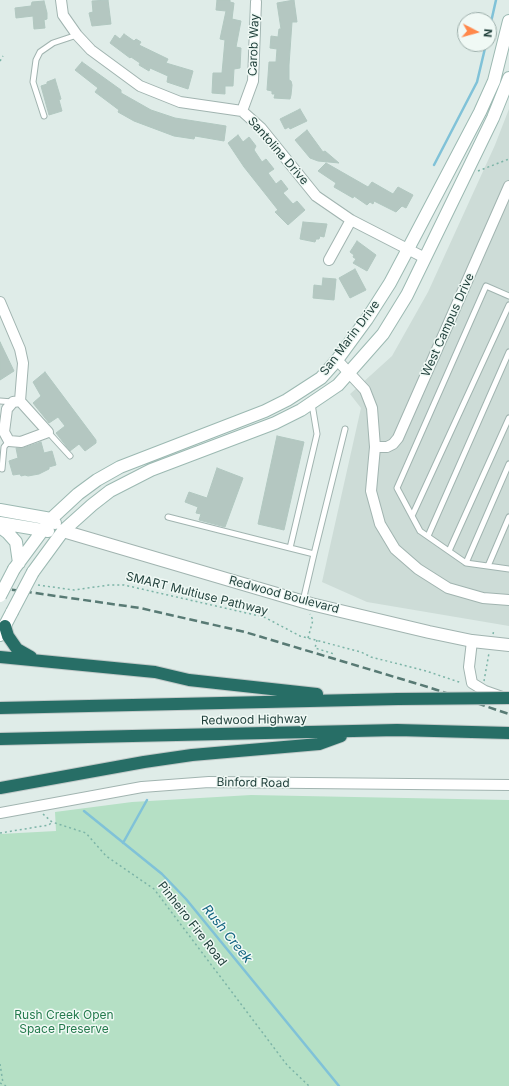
<!DOCTYPE html>
<html>
<head>
<meta charset="utf-8">
<style>
	body { margin:0 }
	#map { position:relative; width:509px; height:1086px; overflow:hidden; background:#dfece8; font-family:Inter,sans-serif }
	canvas { display:block }
	.north { position:absolute; left:457px; top:12px; width:40px; height:40px; box-sizing:border-box; background:#f0f9f5; border:1px solid #9caeaa; border-radius:50%; rotate:96deg; font-size:11px; font-weight:700; line-height:16px; text-align:center; color:#1e3e39 }
	.north::after { content:''; display:block; margin:auto; width:14px; height:18px; background:#ff884b; clip-path:polygon(50% 0,100% 100%,50% 72%,0 100%) }
</style>
</head>
<body>
<div id="map">
<canvas width="509" height="1086"></canvas>
<div class="north">N</div>
</div>
<script>
const ctx = document.querySelector('canvas').getContext('2d');
ctx.lineJoin = 'round';
function paint(path, color) {
  ctx.fillStyle = color;
  ctx.fill(path, 'evenodd');
}
function shape(rows) {
  const path = new Path2D();
  for (const r of rows) {
    path.moveTo(r[0], r[1]);
    for (let i = 2; i < r.length; i += 2) path.lineTo(r[i], r[i + 1]);
  }
  return path;
}
function trace(path, color, width, dash) {
  ctx.strokeStyle = color;
  ctx.lineWidth = width;
  ctx.lineCap = dash ? 'butt' : 'round';
  ctx.setLineDash(dash || []);
  ctx.stroke(path);
}
function write(font, color, halo, rows, align = 'center') {
  ctx.font = font + ' Inter,sans-serif';
  ctx.lineWidth = 3;
  ctx.setLineDash([]);
  ctx.textBaseline = 'middle';
  ctx.strokeStyle = halo;
  ctx.fillStyle = color;
  for (const [text, x, y, turn = 0] of rows) {
    ctx.save();
    ctx.translate(x, y);
    ctx.rotate((+turn || 0) * Math.PI / 180);
    ctx.textAlign = isNaN(turn) ? turn : align;
    if (halo) ctx.strokeText(text, 0, 0);
    ctx.fillText(text, 0, 0);
    ctx.restore();
  }
}
paint(shape([
	[509,109,509,626,367,602,322,582,361,408,350,394,392,356,428,292,495,145]
]), '#cddcd7');
paint(shape([
	[251,795,509,800,509,1086,0,1086,0,834,56,831,55,812,132,802]
]), '#b5e0c5');
trace(shape([
	[489,31,496,0],
	[434,165,477,82,486,44],
	[84,811,162,874,186,899,339,1086],
	[123,843,147,800]
]), '#80c2d8', 2.5);
const building = shape([
	[108,0,111,24,92,26,89,13,93,12,92,1,108,0],
	[217,0,230,0,230,2,234,3,232,19,241,21,236,47,241,48,240,68,234,69,233,86,225,86,225,94,212,93,213,73,222,73,225,40,220,39,226,11,216,10,217,0],
	[294,0,297,22,292,22,289,65,289,80,291,81,292,85,291,95,290,99,274,98,275,94,272,94,272,91,267,90,269,62,276,62,277,49,270,48,271,36,278,37,279,29,281,29,277,3,294,0],
	[44,1,47,13,47,19,44,20,45,28,34,29,33,16,16,18,15,8,31,6,32,2,44,1],
	[124,34,134,41,136,39,141,42,139,45,168,59,166,63,193,71,188,89,167,82,168,76,150,68,149,71,139,65,140,63,131,57,130,58,110,43,115,35,120,39,124,34],
	[82,62,121,90,121,93,151,110,175,118,226,126,224,141,195,136,194,139,174,136,134,121,118,112,119,110,95,92,98,88,75,70,82,62],
	[55,79,61,99,59,100,62,111,49,115,41,86,47,84,47,82,55,79],
	[300,109,307,121,290,129,289,127,285,129,280,119,300,109],
	[307,130,323,152,325,151,339,163,318,161,310,158,295,140,307,130],
	[238,135,243,142,249,137,256,146,254,150,262,162,266,159,274,169,268,173,276,184,281,180,288,189,283,193,293,204,297,201,305,210,288,225,275,212,278,210,244,167,228,143,238,135],
	[326,163,368,187,372,182,393,194,398,187,413,195,406,208,402,206,396,212,374,201,373,204,370,202,367,205,354,196,353,198,334,187,336,183,318,171,326,163],
	[303,222,327,224,324,237,320,236,319,239,316,239,315,242,300,239,303,222],
	[357,241,376,255,367,271,353,263,356,259,353,257,354,255,350,252,357,241],
	[355,269,366,290,350,298,339,278,355,269],
	[323,278,336,279,334,300,313,298,314,285,322,286,323,278],
	[0,342,14,371,0,380,0,342],
	[45,372,96,440,96,443,85,451,79,444,70,451,56,433,65,426,58,417,49,423,33,403,41,396,33,382,45,372],
	[277,436,304,442,284,530,258,524,277,436],
	[41,442,44,453,52,451,56,465,49,467,49,469,39,474,28,476,25,475,21,476,20,474,13,475,9,461,18,458,16,448,23,448,41,442],
	[217,468,243,478,225,527,199,520,201,514,196,513,198,507,185,502,189,492,207,498,217,468]
]);
paint(building, '#b4c7c1');
trace(building, '#b1c7c0', 1);
const service = shape([
	[44,116,33,82,36,60,40,52,53,43,77,35],
	[509,296,486,286,397,488,420,531,466,563,509,569],
	[0,401,13,402],
	[312,404,317,434,290,548,314,554,345,429],
	[48,432,70,456],
	[2,469,4,447,9,441],
	[412,516,509,305],
	[168,517,290,548],
	[428,536,509,352],
	[449,551,509,418],
	[466,563,509,464],
	[488,566,509,517],
	[303,601,314,554]
]);
const minor = shape([
	[61,0,63,15,77,35,91,50,140,86,180,102,242,111,261,128,316,196,351,220,425,258],
	[242,111,253,81,256,2],
	[329,260,351,220],
	[0,302,20,349,23,363,20,401,48,432,21,442,9,441,4,432,7,409,13,402,20,401],
	[337,360,365,390,372,408,375,447,371,491,380,524,395,549,418,569,448,588,483,598,509,600],
	[375,447,387,447,393,444,398,438,509,186],
	[472,641,469,667,472,683,485,691,502,697],
	[0,813,142,787,209,782,509,785]
]);
const tertiary = shape([
	[63,531,311,604,429,632,472,641,509,645]
]);
const secondary = shape([
	[0,510,51,519,55,523],
	[0,523,48,531],
	[0,527,8,533,16,542,19,563],
	[14,569,51,519,78,494,97,480,120,467,265,411,287,400,321,378,337,360,367,319,390,283,408,249,480,112,494,81,509,21],
	[33,572,63,531,92,505,110,491,151,470,275,423,301,410,338,385,383,334,407,295,493,118,509,78],
	[0,635,12,612]
]);
const motorway = shape([
	[5,626,8,636,17,649,31,657],
	[0,657,155,672,189,680,317,694],
	[0,708,398,699],
	[0,739,397,730,509,733],
	[0,788,144,762,192,755,319,744,341,736]
]);
trace(service, '#a1b4b0', 7);
trace(minor, '#a1b4b0', 12);
trace(tertiary, '#a1b4b0', 14);
trace(secondary, '#9cb9b2', 14);
trace(motorway, '#c0c9c8', 14);
trace(shape([
	[0,61,3,56],
	[478,171,509,159],
	[38,585,74,590,109,585,124,585,264,617,300,636,361,652,371,657,426,671,462,683],
	[493,634,494,630],
	[308,638,313,620,310,614],
	[317,640,315,648,334,654],
	[484,681,489,653],
	[43,814,52,822,86,833,106,856,154,889,287,1065,309,1086],
	[0,833,49,825,52,822],
	[0,1064,3,1083],
	[0,1083,6,1086]
]), '#7cb4a7', 1.5, [2, 3]);
trace(service, '#fff', 5);
trace(minor, '#fff', 10);
trace(tertiary, '#fff', 12);
trace(secondary, '#fff', 12);
trace(motorway, '#276e66', 12);
trace(shape([
	[0,588,140,608,245,632,428,687,509,714]
]), '#587a74', 2.5, [8, 4]);
const secondaryBridge = shape([
	[0,596,14,569],
	[12,612,33,572]
]);
const motorwayBridge = shape([
	[398,699,509,698]
]);
trace(secondaryBridge, '#9cb9b2', 14, []);
trace(motorwayBridge, '#c0c9c8', 14, []);
trace(secondaryBridge, '#fff', 12);
trace(motorwayBridge, '#276e66', 12);
write('12px', '#1e3e39', '#f0f9f5', [
	["Carob Way",254,45,-88],
	["Santolina Drive",278,151,49],
	["West Campus Drive",448,325,-66],
	["San Marin Drive",350,338,-53],
	["SMART Multiuse Pathway",197,594,14],
	["Redwood Boulevard",284,595,15],
	["Redwood Highway",254,720,-1],
	["Binford Road",253,783,1],
	["Pinheiro Fire Road",192,924,52]
]);
write('12px', '#247a4d', '#f0f9f5', [
	["Rush Creek Open",64,1015],
	["Space Preserve",64,1029]
]);
write('italic 13px', '#126481', '#f0f9f5', [
	["Rush Creek",227,934,51]
]);
</script>
</body>
</html>
